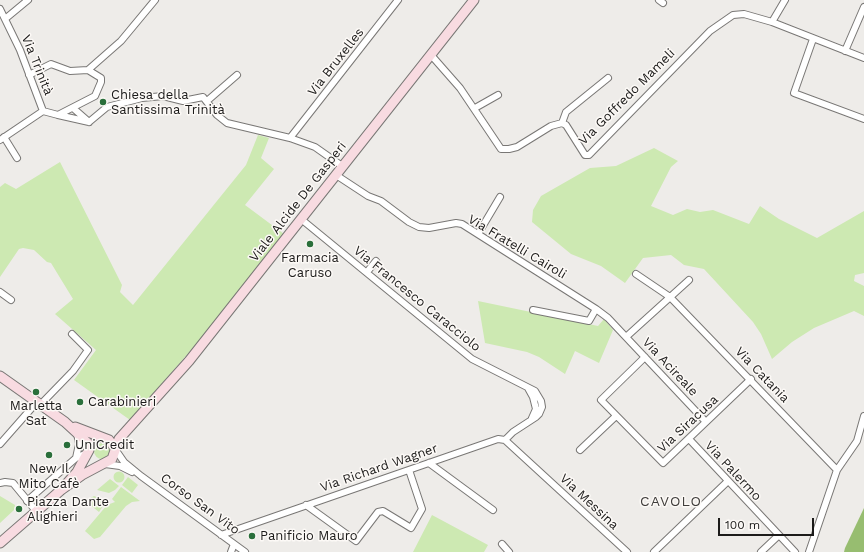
<!DOCTYPE html>
<html>
<head>
<meta charset="utf-8">
<style>
	body { margin:0 }
	#map { position:relative; width:864px; height:552px; overflow:hidden; background:#eeece9; font-family:"Work Sans",sans-serif }
	canvas { display:block }
	.scale { position:absolute; left:718px; top:518px; width:96px; height:18px; box-sizing:border-box; border:2px solid #1c1b1a; border-top:0; padding-left:5px; font-size:12px; line-height:14px; white-space:nowrap; color:#1c1b1a; -webkit-text-stroke:3px #fcf9f6; paint-order:stroke }
</style>
</head>
<body>
<div id="map">
<canvas width="864" height="552"></canvas>
<div class="scale">100 m</div>
</div>
<script>
const ctx = document.querySelector('canvas').getContext('2d');
ctx.lineJoin = 'round';
function paint(path, color) {
  ctx.fillStyle = color;
  ctx.fill(path, 'evenodd');
}
function shape(rows) {
  const path = new Path2D();
  for (const r of rows) {
    if (r.length === 3) {
      path.moveTo(r[0] + r[2], r[1]);
      path.arc(r[0], r[1], r[2], 0, 2 * Math.PI);
      continue;
    }
    path.moveTo(r[0], r[1]);
    for (let i = 2; i < r.length; i += 2) path.lineTo(r[i], r[i + 1]);
  }
  return path;
}
function trace(path, color, width, dash) {
  ctx.strokeStyle = color;
  ctx.lineWidth = width;
  ctx.lineCap = dash ? 'butt' : 'round';
  ctx.setLineDash(dash || []);
  ctx.stroke(path);
}
function write(font, color, halo, rows, align = 'center') {
  ctx.font = font + ' "Work Sans",sans-serif';
  ctx.lineWidth = 3;
  ctx.setLineDash([]);
  ctx.textBaseline = 'middle';
  ctx.strokeStyle = halo;
  ctx.fillStyle = color;
  for (const [text, x, y, turn = 0] of rows) {
    ctx.save();
    ctx.translate(x, y);
    ctx.rotate((+turn || 0) * Math.PI / 180);
    ctx.textAlign = isNaN(turn) ? turn : align;
    if (halo) ctx.strokeText(text, 0, 0);
    ctx.fillText(text, 0, 0);
    ctx.restore();
  }
}
paint(shape([
	[258,135,269,138,261,158,274,169,245,205,284,234,198,342,130,420,74,380,96,350,55,314,73,299,51,263,47,262,34,250,23,248,19,249,0,277,0,187,5,183,16,189,60,162,122,285,120,292,133,305,246,165],
	[654,148,678,161,671,167,651,206,673,215,687,209,700,212,713,210,749,224,760,206,779,219,817,238,864,211,864,273,855,275,854,281,864,286,864,316,854,311,814,328,792,342,772,359,761,334,753,322,704,269,684,265,671,255,643,258,625,283,601,266,571,254,532,222,533,210,541,196,590,168,616,166],
	[478,301,598,326,604,319,613,330,599,363,575,351,565,374,539,357,527,352,485,343],
	[102,451,8],
	[119,477,5.5],
	[128,477,138,485,132,493,122,485],
	[110,479,119,486,115,490,109,493,97,490],
	[121,487,140,501,132,502,126,506,100,537,94,539,85,531,107,505,115,502,112,499],
	[0,496,15,505,14,510,0,523],
	[94,496,99,498,103,502,103,506,99,512,85,501],
	[432,515,488,545,484,552,413,552]
]), '#cde9b2');
paint(shape([
	[864,508,864,552,844,552,845,548]
]), '#97bd70');
const minor = shape([
	[659,0,663,3],
	[0,9,20,50,43,111,58,115,95,96,101,82,101,78,88,70],
	[5,19,28,0],
	[772,22,785,0],
	[813,39,794,93,864,119],
	[845,51,864,7],
	[431,55,460,88,501,149,509,149,517,147,551,126,562,123,566,125,585,155,589,155,710,31,733,15,744,14,772,22,864,58],
	[29,75,51,64,70,71,88,70,121,41,155,0],
	[207,101,237,75],
	[73,108,89,122],
	[475,108,498,95],
	[58,115,89,122],
	[89,122,107,107,142,98,163,96,183,101,203,97,217,115,227,123,290,138,315,147,342,166],
	[562,123,566,112,608,78],
	[4,137,17,158],
	[290,138,398,0],
	[0,140,43,111],
	[336,175,368,196,381,201,409,222,419,227,429,228,456,223,462,224,596,309,608,318,706,422],
	[301,219,472,359,535,391,541,401,542,407,539,414,536,417,513,432,505,440],
	[478,234,500,197],
	[367,272,376,261],
	[636,274,670,297,837,470],
	[0,292,11,300],
	[533,310,589,321,596,309],
	[626,337,689,280],
	[645,357,601,400,663,463,751,379],
	[528,388,533,397,536,409,532,418],
	[40,405,73,371,88,350,72,334],
	[689,439,795,552],
	[0,444,37,402],
	[115,449,124,462,141,476,245,552],
	[580,450,616,416],
	[76,458,79,444,77,433],
	[429,463,493,510],
	[105,464,120,466,132,472],
	[0,483,5,482,13,483,36,511],
	[27,501,76,458,87,453],
	[306,505,356,541,378,512,383,511,411,528,422,509,409,470],
	[221,535,498,439,505,440,627,552],
	[502,544,509,552],
	[231,552,234,544],
	[654,552,728,481],
	[761,552,779,535],
	[809,552,837,470,857,441,864,416]
]);
const secondary = shape([
	[0,376,65,422,90,445],
	[75,427,109,440,115,448],
	[61,490,82,475,112,459,119,439,189,361,474,0],
	[0,543,61,490,77,472,89,450]
]);
trace(minor, '#797775', 8);
trace(secondary, '#797775', 11);
trace(minor, '#fff', 6);
trace(secondary, '#f8dbe1', 9);
for (const [x, y, r, color] of [
	[103,102,4,"#2a6f3b"],
	[310,244,4,"#2a6f3b"],
	[36,392,4,"#2a6f3b"],
	[80,402,4,"#2a6f3b"],
	[67,445,4,"#2a6f3b"],
	[49,455,4,"#2a6f3b"],
	[19,509,4,"#2a6f3b"],
	[252,536,4,"#2a6f3b"]
]) {
  const dot = new Path2D();
  dot.arc(x, y, r, 0, 2 * Math.PI);
  ctx.fillStyle = color;
  ctx.fill(dot);
  trace(dot, '#fcf9f6', 1.5);
}
write('13px', '#1c1b1a', '#fcf9f6', [
	["Via Bruxelles",336,62,-52],
	["Via Trinità",37,65,68],
	["Via Goffredo Mameli",627,97,-45],
	["Viale Alcide De Gasperi",298,202,-52],
	["Via Fratelli Cairoli",517,247,31],
	["Via Francesco Caracciolo",417,299,39],
	["Via Acireale",670,367,47],
	["Via Catania",762,375,46],
	["Via Siracusa",688,424,-43],
	["Via Richard Wagner",379,468,-19],
	["Via Palermo",733,471,47],
	["Via Messina",589,502,43],
	["Corso San Vito",200,504,36]
]);
write('13px', '#1c1b1a', '#fcf9f6', [
	["Chiesa della",111,95],
	["Santissima Trinità",111,110],
	["Farmacia",310,258,"center"],
	["Caruso",310,273,"center"],
	["Carabinieri",88,402],
	["Marletta",36,406,"center"],
	["Sat",36,421,"center"],
	["UniCredit",75,445],
	["New Il",49,469,"center"],
	["Mito Cafè",49,484,"center"],
	["Piazza Dante",27,502],
	["Alighieri",27,517],
	["Panificio Mauro",260,536]
], 'left');
ctx.letterSpacing = '1px';
write('14px', '#3f3d3b', '#fcf9f6', [
	["CAVOLO",671,502]
]);
ctx.letterSpacing = '0px';
</script>
</body>
</html>
